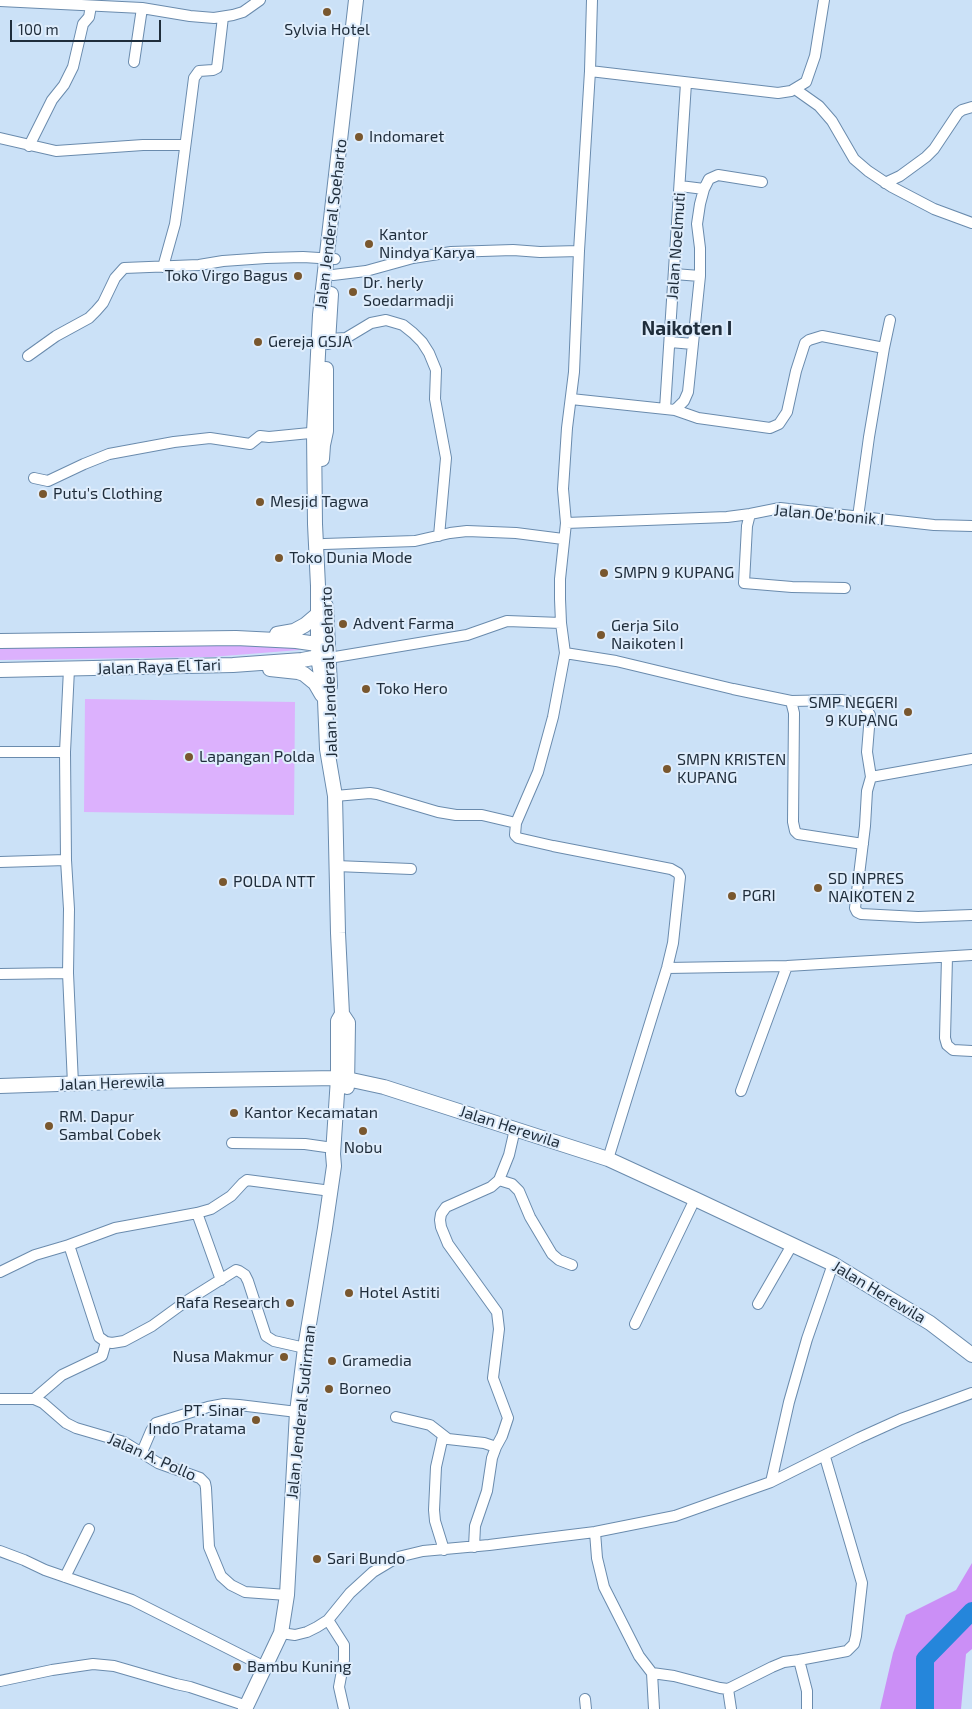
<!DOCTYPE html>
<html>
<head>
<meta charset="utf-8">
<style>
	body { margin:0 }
	#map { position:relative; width:972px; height:1709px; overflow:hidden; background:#cbe1f7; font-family:"Exo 2",sans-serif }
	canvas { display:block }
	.scale { position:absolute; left:10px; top:20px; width:151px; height:22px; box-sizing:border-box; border:2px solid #1f2d3b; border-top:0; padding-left:6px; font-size:15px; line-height:18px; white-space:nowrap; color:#1f2d3b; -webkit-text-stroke:4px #dfedfc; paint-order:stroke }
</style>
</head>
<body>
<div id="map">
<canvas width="972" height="1709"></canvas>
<div class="scale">100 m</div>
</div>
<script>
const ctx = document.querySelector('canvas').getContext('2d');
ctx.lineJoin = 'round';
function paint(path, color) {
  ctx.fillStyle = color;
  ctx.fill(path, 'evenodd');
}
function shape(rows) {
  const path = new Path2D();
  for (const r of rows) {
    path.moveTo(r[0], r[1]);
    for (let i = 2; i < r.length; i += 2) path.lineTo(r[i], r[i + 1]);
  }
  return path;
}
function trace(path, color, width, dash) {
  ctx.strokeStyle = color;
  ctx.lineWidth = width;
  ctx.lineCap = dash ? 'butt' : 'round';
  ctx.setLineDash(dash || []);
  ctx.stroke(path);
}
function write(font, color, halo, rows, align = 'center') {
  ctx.font = font + ' "Exo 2",sans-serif';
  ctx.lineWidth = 4;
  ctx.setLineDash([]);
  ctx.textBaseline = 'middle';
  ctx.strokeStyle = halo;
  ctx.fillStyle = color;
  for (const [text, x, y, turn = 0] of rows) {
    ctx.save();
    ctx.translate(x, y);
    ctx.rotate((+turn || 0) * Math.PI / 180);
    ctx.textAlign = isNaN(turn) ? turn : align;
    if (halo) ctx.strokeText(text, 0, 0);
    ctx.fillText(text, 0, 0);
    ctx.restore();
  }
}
paint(shape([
	[0,644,299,645,299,650,211,657,0,660],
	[85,699,295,702,294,815,84,812]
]), '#dcb1fd');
paint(shape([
	[972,1563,972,1649,966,1654,961,1709,880,1709,893,1653,906,1615,956,1590]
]), '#cb8ff6');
trace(shape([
	[925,1709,925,1659,972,1611]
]), '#2586db', 18);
const minor = shape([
	[592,0,590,71,579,251,574,372,567,428,563,489,566,523,560,579,560,599,561,623,565,653,553,717,538,772,516,823,515,835,518,838,553,846,671,869,678,873,680,877,673,943,667,968,608,1159],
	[0,1,142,8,190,16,214,18,233,15,243,12,260,0],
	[134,62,142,8],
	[590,71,778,93,791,91,806,82,815,56,824,0],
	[795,89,819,106,832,121,854,159,868,171,892,187,934,209,972,223],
	[0,138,56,151,143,145,185,145],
	[29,146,52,100,64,85,73,67,83,24,89,17,91,6],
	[885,183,900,176,926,157,934,149,958,113,962,110,972,107],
	[680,186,704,189],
	[163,267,175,224,178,203,194,78,199,71,213,70,217,68,223,17],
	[325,273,333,275,366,271,413,258,451,252,513,250,540,252,579,251],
	[674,274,700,276],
	[328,339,346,338,371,323,386,320,403,325,413,333,422,342,429,353,436,370,435,399,446,458,439,536],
	[670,342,693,344],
	[28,356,56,336,89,318,96,311,103,303,115,278,124,268,199,265,223,261,266,258,303,257,335,259],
	[571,399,675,410,698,418,770,428,779,424,787,412,796,371,805,343,809,340,822,336,884,348],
	[665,409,686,83],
	[675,410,684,401,688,392,700,276,700,248,697,224,700,204,704,189,709,179,718,175,762,182],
	[34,478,48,481,84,464,109,454,174,442,210,438,250,444,260,436,269,437,320,432],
	[750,514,747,526,744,583,792,587,845,588],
	[858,517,869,437,884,348,890,320],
	[566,523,727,517,750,514,780,508,934,525,972,526],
	[324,544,415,541,450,533,467,531,516,533,563,539],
	[565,653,616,661,733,689,791,701,794,713,793,822,795,831,798,834,863,844],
	[329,658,467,635,507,621,561,623],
	[791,701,841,700,862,704,865,707,870,715,867,752,871,777],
	[0,752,65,752,66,860,69,909,68,973,73,1084],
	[65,752,69,669],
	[972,759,871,777,867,791,865,826,855,908,857,912,861,914,918,917,972,915],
	[335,796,370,793,377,794,438,812,456,815,482,815,516,823],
	[0,862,66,860],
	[336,866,411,869],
	[947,957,945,1038,947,1045,953,1050,972,1051],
	[667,968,787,966,972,955],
	[0,974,68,973],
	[741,1091,787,966],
	[232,1143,305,1144,333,1148],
	[499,1180,512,1184,519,1191,530,1217,552,1254,559,1260,572,1265],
	[197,1213,221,1280],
	[69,1245,115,1228,197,1213,211,1209,231,1196,243,1183,247,1180,331,1191],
	[0,1272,35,1255,69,1245,99,1337,106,1342,112,1343,124,1341,152,1326,185,1302,236,1270,239,1271,245,1275,248,1281,266,1336,274,1341,305,1348],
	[758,1304,792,1245],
	[635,1324,695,1199],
	[0,1399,34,1399,43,1403,66,1423,76,1428,124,1442,158,1463,200,1478,205,1483,206,1488,209,1547,221,1576,231,1585,245,1592,287,1595],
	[34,1399,62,1375,102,1356,106,1342],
	[396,1417,430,1425,448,1439,484,1443,496,1447,502,1436,508,1418,493,1378,499,1329,497,1312,448,1244,441,1227,440,1220,441,1214,446,1207,491,1187,499,1180,509,1155,515,1129],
	[443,1436,436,1467,434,1510,435,1521,444,1550],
	[142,1452,151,1431,156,1423,208,1407,224,1404,239,1405,297,1412],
	[771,1482,789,1402,807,1339,833,1264],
	[595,1532,597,1558,604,1587,639,1656,652,1673,654,1709],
	[474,1547,475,1526,487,1491,492,1458,496,1447],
	[0,1551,24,1560,45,1570,132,1600,265,1667],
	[65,1577,89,1529],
	[328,1620,344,1645,344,1660,339,1687,344,1709],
	[281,1633,295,1635,307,1632,317,1627,328,1620,350,1593,373,1572,398,1557,423,1551,489,1545,595,1532,675,1516,771,1482,859,1438,901,1419,972,1393],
	[799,1660,847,1651,854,1644,856,1636,862,1583,825,1457],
	[652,1673,674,1676,720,1688,728,1689,772,1667,784,1662,799,1660,807,1691,807,1709],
	[0,1681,52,1670,93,1664,114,1666,176,1684,190,1687,247,1706],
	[728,1689,731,1709],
	[585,1699,586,1709]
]);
const major = shape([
	[328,342,331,294],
	[322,459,323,445,326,431,326,369],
	[326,606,330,686],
	[277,634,294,631,305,625,318,614],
	[0,641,236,638,296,641,317,644,323,651],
	[270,669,298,672,304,674,315,683,322,695],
	[0,670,233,665,302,660,318,657,323,651],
	[342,1014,348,1023,347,1087],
	[0,1086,144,1081,338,1078,347,1079,384,1087,608,1159,695,1199,833,1264,930,1323,972,1355],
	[245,1709,281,1633,287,1595,297,1412,305,1348,325,1228,334,1166,333,1154,338,1078,338,1021,342,1014,338,933,335,796,327,749,325,700,318,657,318,586,315,524,314,432,320,315,356,0]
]);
trace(minor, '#6a8bad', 12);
trace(major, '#6a8bad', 16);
trace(minor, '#fff', 10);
trace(major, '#fff', 14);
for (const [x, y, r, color] of [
	[327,12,5,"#79572e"],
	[359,137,5,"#79572e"],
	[369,244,5,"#79572e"],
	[298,276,5,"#79572e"],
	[353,292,5,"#79572e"],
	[258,342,5,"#79572e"],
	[43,494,5,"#79572e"],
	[260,502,5,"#79572e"],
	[279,558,5,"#79572e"],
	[604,573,5,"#79572e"],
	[343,624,5,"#79572e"],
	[601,635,5,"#79572e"],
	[366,689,5,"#79572e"],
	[908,712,5,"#79572e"],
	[189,757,5,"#79572e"],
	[667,769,5,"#79572e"],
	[223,882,5,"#79572e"],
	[818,888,5,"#79572e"],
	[732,896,5,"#79572e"],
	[234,1113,5,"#79572e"],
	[49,1126,5,"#79572e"],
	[363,1131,5,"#79572e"],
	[349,1293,5,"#79572e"],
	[290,1303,5,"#79572e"],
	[284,1357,5,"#79572e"],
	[332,1361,5,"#79572e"],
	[329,1389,5,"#79572e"],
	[256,1420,5,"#79572e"],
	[317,1559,5,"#79572e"],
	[237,1667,5,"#79572e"]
]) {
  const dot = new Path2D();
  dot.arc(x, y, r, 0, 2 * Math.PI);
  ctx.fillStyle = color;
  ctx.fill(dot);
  trace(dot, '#dfedfc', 2);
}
write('16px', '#1f2d3b', '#dfedfc', [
	["Sylvia Hotel",327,30,"center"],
	["Indomaret",369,137],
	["Kantor",379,235],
	["Nindya Karya",379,253],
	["Toko Virgo Bagus",288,276,"right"],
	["Dr. herly",363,283],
	["Soedarmadji",363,301],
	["Gereja GSJA",268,342],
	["Putu's Clothing",53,494],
	["Mesjid Tagwa",270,502],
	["Toko Dunia Mode",289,558],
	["SMPN 9 KUPANG",614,573],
	["Advent Farma",353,624],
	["Gerja Silo",611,626],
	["Naikoten I",611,644],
	["Toko Hero",376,689],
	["SMP NEGERI",898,703,"right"],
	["9 KUPANG",898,721,"right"],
	["Lapangan Polda",199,757],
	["SMPN KRISTEN",677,760],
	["KUPANG",677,778],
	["SD INPRES",828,879],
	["NAIKOTEN 2",828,897],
	["POLDA NTT",233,882],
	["PGRI",742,896],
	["Kantor Kecamatan",244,1113],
	["RM. Dapur",59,1117],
	["Sambal Cobek",59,1135],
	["Nobu",363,1148,"center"],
	["Hotel Astiti",359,1293],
	["Rafa Research",280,1303,"right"],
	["Nusa Makmur",274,1357,"right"],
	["Gramedia",342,1361],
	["Borneo",339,1389],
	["PT. Sinar",246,1411,"right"],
	["Indo Pratama",246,1429,"right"],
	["Sari Bundo",327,1559],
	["Bambu Kuning",247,1667]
], 'left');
write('16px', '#1f2d3b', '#dfedfc', [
	["Jalan Jenderal Soeharto",331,224,-83],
	["Jalan Noelmuti",676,246,-86],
	["Jalan Oe'bonik I",829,515,5],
	["Jalan Raya El Tari",159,667,-2],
	["Jalan Jenderal Soeharto",329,672,-92],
	["Jalan Herewila",112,1083,-2],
	["Jalan Herewila",510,1127,18],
	["Jalan Herewila",879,1292,31],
	["Jalan Jenderal Sudirman",301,1412,-84],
	["Jalan A. Pollo",152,1457,24]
]);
write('bold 19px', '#1f2d3b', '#dfedfc', [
	["Naikoten I",687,329]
]);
</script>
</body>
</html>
